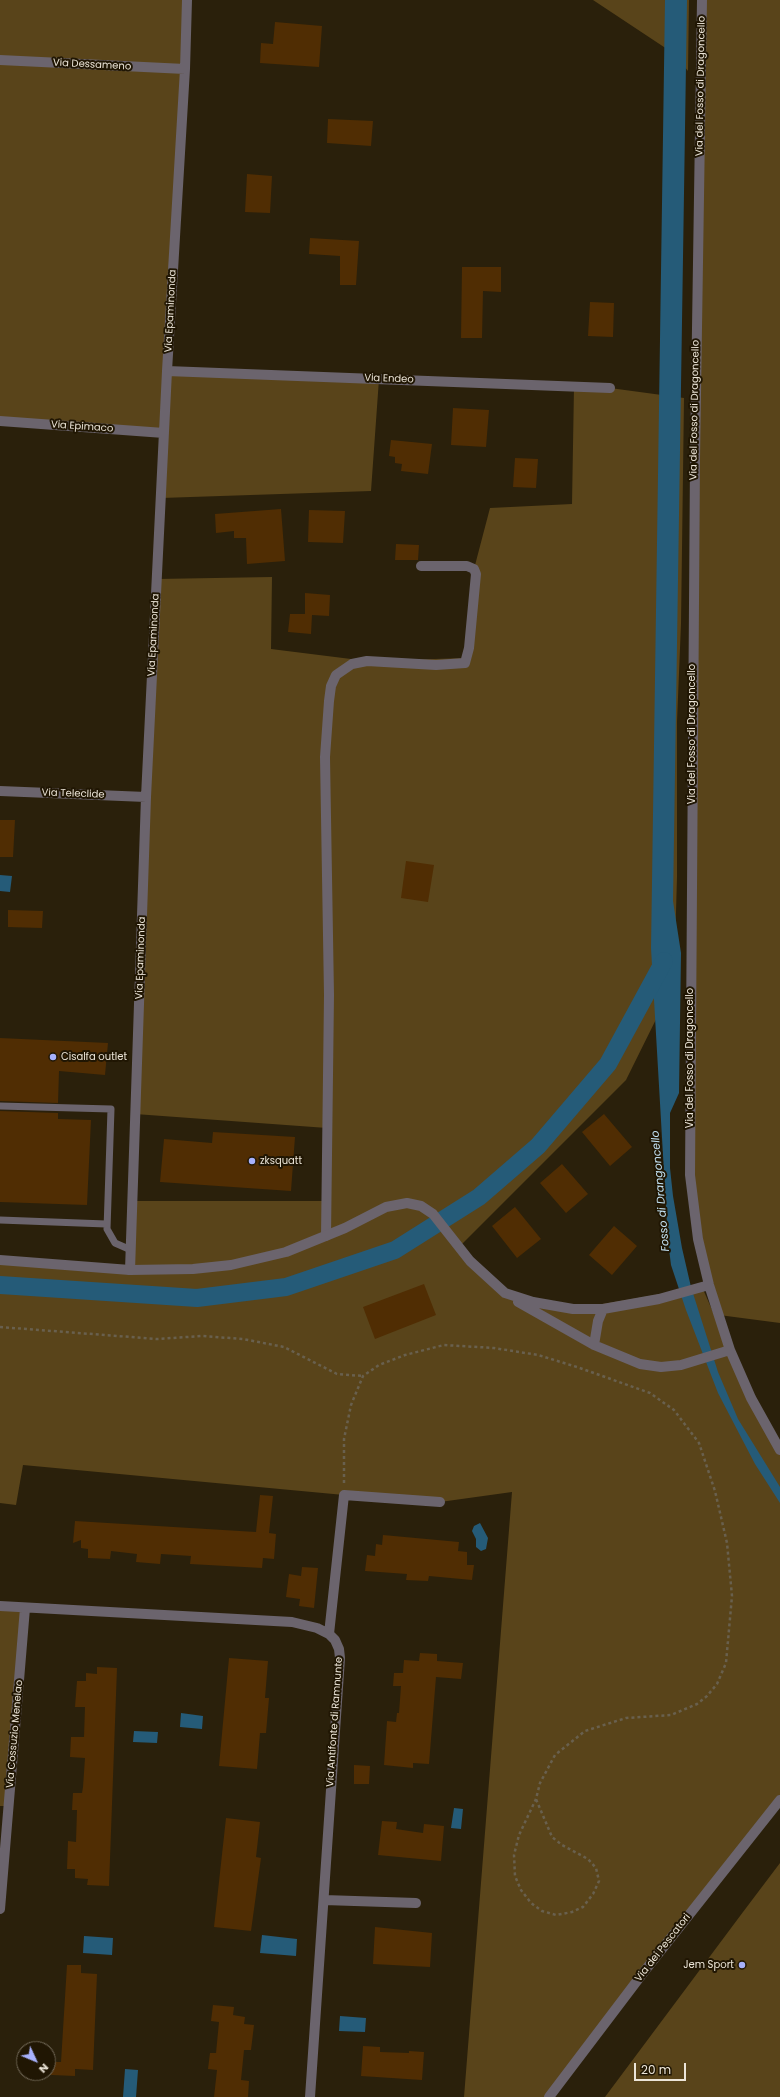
<!DOCTYPE html>
<html>
<head>
<meta charset="utf-8">
<style>
	body { margin:0 }
	#map { position:relative; width:780px; height:2097px; overflow:hidden; background:#2a200b; font-family:Poppins,sans-serif }
	canvas { display:block }
	.north { position:absolute; left:16px; top:2041px; width:40px; height:40px; box-sizing:border-box; background:#201603; border:1px solid #726958; border-radius:50%; rotate:134deg; font-size:11px; font-weight:700; line-height:16px; text-align:center; color:#ece5d8 }
	.north::after { content:''; display:block; margin:auto; width:14px; height:18px; background:#a7b1fc; clip-path:polygon(50% 0,100% 100%,50% 72%,0 100%) }
	.scale { position:absolute; left:634px; top:2063px; width:52px; height:18px; box-sizing:border-box; border:2px solid #ece5d8; border-top:0; padding-left:5px; font-size:12px; line-height:14px; white-space:nowrap; color:#ece5d8; -webkit-text-stroke:3px #201603; paint-order:stroke }
</style>
</head>
<body>
<div id="map">
<canvas width="780" height="2097"></canvas>
<div class="north">N</div>
<div class="scale">20 m</div>
</div>
<script>
const ctx = document.querySelector('canvas').getContext('2d');
ctx.lineJoin = 'round';
function paint(path, color) {
  ctx.fillStyle = color;
  ctx.fill(path, 'evenodd');
}
function shape(rows) {
  const path = new Path2D();
  for (const r of rows) {
    path.moveTo(r[0], r[1]);
    for (let i = 2; i < r.length; i += 2) path.lineTo(r[i], r[i + 1]);
  }
  return path;
}
function trace(path, color, width, dash) {
  ctx.strokeStyle = color;
  ctx.lineWidth = width;
  ctx.lineCap = dash ? 'butt' : 'round';
  ctx.setLineDash(dash || []);
  ctx.stroke(path);
}
function write(font, color, halo, rows, align = 'center') {
  ctx.font = font + ' Poppins,sans-serif';
  ctx.lineWidth = 4;
  ctx.setLineDash([]);
  ctx.textBaseline = 'middle';
  ctx.strokeStyle = halo;
  ctx.fillStyle = color;
  for (const [text, x, y, turn = 0] of rows) {
    ctx.save();
    ctx.translate(x, y);
    ctx.rotate((+turn || 0) * Math.PI / 180);
    ctx.textAlign = isNaN(turn) ? turn : align;
    if (halo) ctx.strokeText(text, 0, 0);
    ctx.fillText(text, 0, 0);
    ctx.restore();
  }
}
paint(shape([
	[0,0,187,0,167,370,379,379,371,491,161,498,164,433,0,421],
	[593,0,689,0,688,71,673,53],
	[702,0,780,0,780,1323,719,1315,693,1209],
	[574,387,610,388,684,398,681,624,677,722,677,877,674,983,626,1080,458,1248,498,1288,573,1309,702,1287,751,1398,780,1450,780,1800,549,2097,464,2097,512,1492,440,1502,344,1495,23,1465,16,1505,0,1503,0,1261,130,1270,132,1201,325,1201,327,1128,135,1114,157,579,272,577,271,649,367,661,467,658,474,569,490,508,572,504],
	[0,1606,25,1608,8,1806,0,1806],
	[780,1863,780,2097,605,2097,743,1912]
]), '#59441a');
paint(shape([
	[665,0,687,0,673,901,681,953,679,1093,670,1113,670,1168,673,1196,682,1248,691,1287,718,1372,738,1419,780,1487,780,1503,755,1464,718,1393,686,1310,671,1265,668,1241,651,948],
	[0,875,12,876,10,892,0,891],
	[480,1523,488,1538,486,1549,481,1551,476,1547,476,1539,472,1531,474,1526],
	[181,1713,203,1716,202,1729,180,1727],
	[134,1731,158,1732,157,1743,133,1742],
	[454,1808,463,1809,461,1829,451,1828],
	[262,1935,297,1939,296,1956,260,1953],
	[84,1936,113,1938,112,1955,83,1953],
	[340,2016,366,2018,365,2032,339,2031],
	[125,2069,138,2070,136,2097,123,2097]
]), '#255b78');
trace(shape([
	[0,1285,197,1298,286,1287,395,1250,479,1197,538,1146,608,1064,664,961]
]), '#255b78', 18);
paint(shape([
	[275,22,322,26,319,67,260,63,261,43,273,44],
	[328,119,373,121,371,146,327,143],
	[247,174,272,176,270,213,245,212],
	[310,238,359,241,356,285,340,285,340,256,309,254],
	[462,267,501,267,501,292,483,291,482,338,461,338],
	[590,302,614,303,613,337,588,336],
	[453,408,489,410,486,447,451,445],
	[391,440,432,444,428,474,401,471,402,464,395,463,395,457,389,456],
	[515,458,538,459,536,488,513,487],
	[281,509,285,561,247,564,246,538,234,538,234,531,216,533,215,514],
	[309,510,345,511,343,543,308,542],
	[396,544,419,545,418,560,395,560],
	[305,593,330,595,329,616,312,615,311,634,288,632,290,614,305,614],
	[0,820,15,820,13,857,0,857],
	[406,861,434,865,428,902,401,898],
	[8,910,43,911,42,928,8,927],
	[0,1038,108,1043,105,1075,59,1071,58,1103,0,1101],
	[0,1111,58,1113,58,1119,91,1120,87,1205,0,1202],
	[604,1114,632,1147,610,1166,582,1132],
	[213,1132,295,1137,291,1191,160,1182,164,1139,212,1143],
	[562,1164,588,1194,566,1213,540,1183],
	[515,1207,541,1239,517,1258,492,1226],
	[614,1226,637,1246,612,1275,589,1255],
	[424,1284,436,1315,375,1339,363,1307],
	[260,1495,273,1496,269,1533,276,1534,274,1559,263,1558,262,1568,190,1564,191,1556,161,1554,160,1564,136,1562,137,1554,111,1551,110,1559,88,1558,88,1549,81,1548,81,1540,73,1543,75,1521,256,1532],
	[383,1535,459,1542,458,1551,467,1552,467,1565,474,1565,472,1580,429,1576,428,1581,406,1580,407,1574,365,1571,367,1555,375,1556,376,1544,382,1545],
	[302,1567,318,1568,314,1608,299,1606,300,1599,286,1597,289,1574,301,1576],
	[420,1653,437,1654,437,1661,463,1663,461,1679,436,1677,429,1764,413,1763,413,1768,384,1765,387,1721,396,1722,397,1713,399,1713,401,1686,393,1686,394,1673,403,1673,404,1660,419,1661],
	[229,1658,268,1661,265,1698,269,1698,266,1733,260,1733,257,1769,219,1766],
	[97,1667,117,1668,109,1886,87,1885,88,1879,75,1878,75,1869,67,1869,68,1841,76,1842,77,1810,72,1810,73,1793,82,1793,83,1787,85,1758,70,1757,71,1737,84,1737,85,1707,75,1707,77,1681,86,1681,86,1673,97,1674],
	[354,1765,370,1766,369,1784,354,1784],
	[226,1818,260,1822,256,1857,261,1858,251,1931,214,1927],
	[382,1821,397,1822,396,1829,423,1833,424,1824,444,1826,441,1861,378,1855],
	[375,1927,432,1933,430,1967,373,1964],
	[67,1965,81,1965,81,1973,97,1974,93,2070,75,2069,75,2076,30,2074,48,2073,48,2062,61,2062],
	[213,2005,234,2007,233,2015,245,2017,244,2024,254,2025,251,2050,244,2050,241,2080,249,2081,248,2097,214,2097,217,2070,208,2069,210,2053,216,2053,219,2022,211,2021],
	[363,2046,380,2047,380,2052,409,2053,409,2051,424,2052,422,2080,361,2076]
]), '#502d03');
trace(shape([
	[0,1327,157,1339,202,1336,243,1339,284,1347,337,1374,363,1376],
	[344,1483,344,1439,351,1405,363,1376,379,1365,405,1355,444,1345,494,1348,538,1355,577,1367,650,1393,674,1410,699,1443,715,1491,727,1543,732,1596,726,1663,717,1684,707,1696,697,1704,671,1715,626,1718,585,1731,555,1755,540,1783,536,1799,519,1835,514,1855,515,1876,521,1890,531,1903,542,1911,556,1915,572,1912,583,1907,593,1894,599,1881,596,1868,588,1859,562,1845,552,1837,536,1799]
]), '#69604e', 2.5, [3, 3]);
trace(shape([
	[0,1106,111,1109,107,1229,115,1243,131,1250],
	[0,1220,106,1224]
]), '#6b646d', 7);
trace(shape([
	[0,60,185,69],
	[167,371,610,388],
	[0,421,164,433],
	[0,791,146,797],
	[326,1236,329,995,325,757,329,701,331,686,336,675,352,664,367,661,436,665,465,663,469,648,476,574,474,569,467,566,421,566],
	[130,1270,146,797,167,371,185,69,187,0],
	[0,1606,292,1622,317,1628,329,1634,335,1640,339,1649,340,1658,310,2097],
	[329,1634,344,1495,440,1502],
	[324,1900,416,1903],
	[0,1909,25,1608]
]), '#6b646d', 10);
trace(shape([
	[702,0,695,459,690,1175,698,1239,709,1285,730,1350,751,1398,780,1450],
	[0,1260,130,1270,193,1269,231,1265,286,1252,345,1228,386,1207,407,1203,421,1206,433,1214,470,1261,505,1293,533,1302,573,1309,603,1309,659,1299,709,1285],
	[518,1302,594,1345,640,1364,661,1367,681,1365,730,1350],
	[594,1345,598,1321,603,1309],
	[549,2097,643,1973,780,1800]
]), '#6b646d', 10);
for (const [x, y, r, color] of [
	[53,1057,4,"#a7b1fc"],
	[252,1161,4,"#a7b1fc"],
	[742,1965,4,"#a7b1fc"]
]) {
  const dot = new Path2D();
  dot.arc(x, y, r, 0, 2 * Math.PI);
  ctx.fillStyle = color;
  ctx.fill(dot);
  trace(dot, '#201603', 1.5);
}
write('10px', '#ece5d8', '#201603', [
	["Via Dessameno",92,65,3],
	["Via del Fosso di Dragoncello",701,86,-89],
	["Via Epaminonda",171,311,-87],
	["Via Endeo",389,379,2],
	["Via del Fosso di Dragoncello",695,410,-89],
	["Via Epimaco",82,427,4],
	["Via Epaminonda",154,635,-87],
	["Via del Fosso di Dragoncello",692,734,-90],
	["Via Teleclide",73,794,2],
	["Via Epaminonda",141,958,-88],
	["Via del Fosso di Dragoncello",690,1058,-90],
	["Via Antifonte di Ramnunte",335,1722,-86],
	["Via Cossuzio Menelao",15,1734,-85],
	["Via dei Pescatori",663,1948,-52]
]);
write('10px', '#ece5d8', '#201603', [
	["Cisalfa outlet",61,1057],
	["zksquatt",260,1161],
	["Jem Sport",734,1965,"right"]
], 'left');
write('italic 11px', '#c4e3f5', '#201603', [
	["Fosso di Drangoncello",661,1191,-95]
]);
</script>
</body>
</html>
